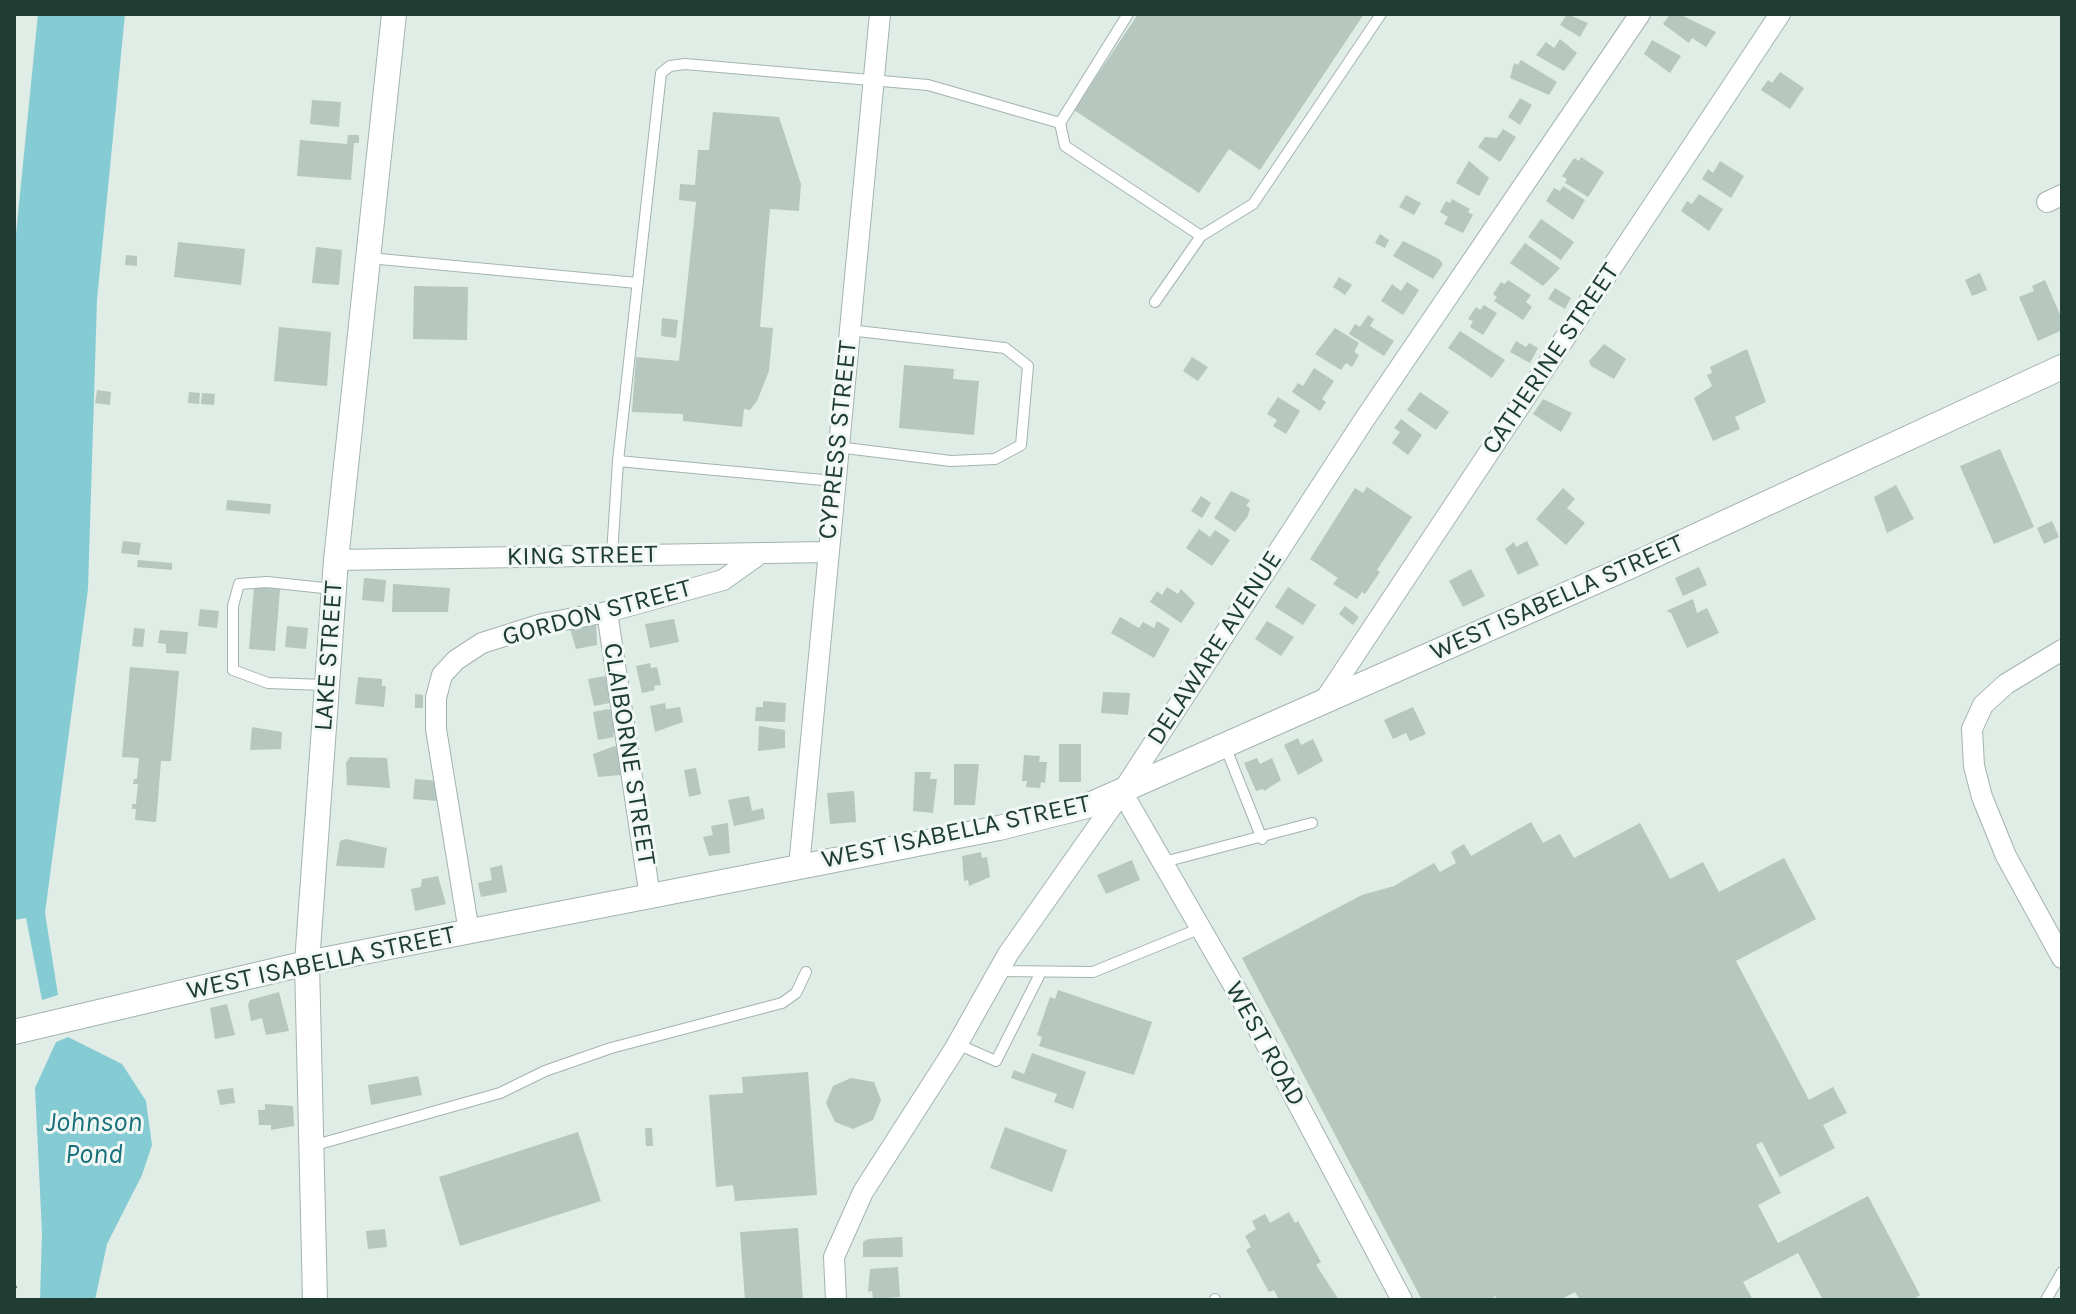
<!DOCTYPE html>
<html>
<head>
<meta charset="utf-8">
<style>
	body { margin:0 }
	#map { position:relative; width:2076px; height:1314px; overflow:hidden; background:#e0ece6; font-family:Karla,sans-serif }
	canvas { display:block }
	.frame { position:absolute; inset:0; border:16px solid #203d34; pointer-events:none }
</style>
</head>
<body>
<div id="map">
<canvas width="2076" height="1314"></canvas>
<div class="frame"></div>
</div>
<script>
const ctx = document.querySelector('canvas').getContext('2d');
ctx.lineJoin = 'round';
function paint(path, color) {
  ctx.fillStyle = color;
  ctx.fill(path, 'evenodd');
}
function shape(rows) {
  const path = new Path2D();
  for (const r of rows) {
    path.moveTo(r[0], r[1]);
    for (let i = 2; i < r.length; i += 2) path.lineTo(r[i], r[i + 1]);
  }
  return path;
}
function trace(path, color, width, dash) {
  ctx.strokeStyle = color;
  ctx.lineWidth = width;
  ctx.lineCap = dash ? 'butt' : 'round';
  ctx.setLineDash(dash || []);
  ctx.stroke(path);
}
function write(font, color, halo, rows, align = 'center') {
  ctx.font = font + ' Karla,sans-serif';
  ctx.lineWidth = 6;
  ctx.setLineDash([]);
  ctx.textBaseline = 'middle';
  ctx.strokeStyle = halo;
  ctx.fillStyle = color;
  for (const [text, x, y, turn = 0] of rows) {
    ctx.save();
    ctx.translate(x, y);
    ctx.rotate((+turn || 0) * Math.PI / 180);
    ctx.textAlign = isNaN(turn) ? turn : align;
    if (halo) ctx.strokeText(text, 0, 0);
    ctx.fillText(text, 0, 0);
    ctx.restore();
  }
}
paint(shape([
	[38,14,125,14,97,300,88,589,45,913,58,995,42,1000,26,918,14,920,14,254],
	[68,1037,122,1064,146,1101,152,1145,142,1175,107,1244,95,1300,40,1300,42,1233,35,1088,56,1042]
]), '#85cbd4');
paint(shape([
	[1138,14,1364,14,1260,170,1229,149,1199,193,1074,110],
	[1567,14,1588,23,1580,37,1560,25],
	[1670,14,1679,14,1716,32,1706,47,1692,38,1689,43,1663,24],
	[1560,39,1577,53,1564,71,1536,55,1546,42,1554,48],
	[1652,40,1681,56,1670,73,1644,54],
	[1521,60,1557,82,1549,95,1510,78,1514,63,1518,65],
	[1780,72,1804,88,1790,109,1761,90,1768,80,1772,83],
	[1520,98,1532,105,1520,125,1508,117],
	[312,100,341,102,339,127,310,124],
	[713,112,779,117,801,184,799,211,770,209,760,327,773,328,769,371,757,401,750,410,744,409,742,427,683,421,683,414,632,412,636,357,679,361,696,202,679,200,680,184,695,185,698,150,709,150],
	[1503,129,1516,137,1500,162,1478,147,1485,137,1497,138],
	[348,135,359,135,359,143,354,143,351,180,297,176,300,140,347,144],
	[1581,157,1604,172,1588,197,1565,183,1567,179,1562,176,1574,158,1579,161],
	[1469,161,1489,178,1479,196,1456,183],
	[1720,161,1744,176,1731,198,1702,179,1708,169,1713,173],
	[1563,186,1585,200,1573,220,1546,201,1554,188,1560,191],
	[1699,194,1723,209,1709,231,1681,211,1687,201,1692,204],
	[1406,195,1421,203,1414,215,1399,207],
	[1452,199,1470,209,1468,212,1473,215,1463,233,1444,224,1448,217,1440,212,1446,201,1450,203],
	[1541,219,1574,242,1561,260,1528,237],
	[1380,234,1389,240,1385,248,1375,243],
	[1403,241,1439,259,1443,264,1433,279,1393,256],
	[178,242,245,249,241,285,174,277],
	[1525,243,1560,268,1543,286,1510,263],
	[316,247,342,250,339,285,312,283],
	[126,255,137,256,137,266,125,265],
	[1980,273,1987,290,1972,296,1965,280],
	[1339,277,1352,285,1345,295,1333,287],
	[1508,280,1531,295,1526,302,1532,307,1523,320,1494,301,1497,297,1493,294,1501,282,1505,284],
	[2045,280,2062,319,2062,330,2038,341,2019,297,2034,291,2032,286],
	[1407,282,1419,290,1403,315,1381,301,1392,284,1401,291],
	[414,286,468,287,467,340,413,339],
	[1555,288,1571,298,1565,309,1548,299],
	[1484,305,1497,313,1483,335,1470,327,1473,321,1468,319,1476,307,1480,310],
	[1368,315,1374,319,1370,326,1394,341,1384,356,1349,334,1355,324,1360,327],
	[662,318,678,320,676,338,661,336],
	[279,327,331,332,327,386,274,381],
	[1335,328,1359,343,1354,352,1359,355,1352,367,1346,363,1341,370,1315,354],
	[1460,331,1505,360,1492,378,1448,348],
	[1516,341,1526,347,1529,343,1538,348,1530,363,1510,352],
	[1604,344,1626,359,1614,379,1591,366,1589,361],
	[1747,349,1766,402,1735,417,1740,429,1713,441,1694,398,1712,386,1707,375,1712,373,1710,367],
	[1192,357,1208,367,1198,381,1183,371],
	[904,365,954,369,953,379,979,381,974,435,899,428],
	[1314,368,1334,381,1322,399,1326,402,1320,411,1292,392,1298,383,1303,386],
	[97,390,111,392,110,405,95,403],
	[189,392,200,393,199,404,188,403],
	[1420,392,1449,412,1436,430,1407,410],
	[202,393,215,394,214,405,201,404],
	[1278,397,1300,411,1286,434,1273,426,1277,420,1267,414],
	[1543,399,1572,413,1561,432,1533,414],
	[1401,419,1422,435,1408,455,1392,443,1400,432,1394,428],
	[2000,449,2034,527,1994,544,1960,466],
	[1896,485,1914,519,1887,533,1874,497],
	[1367,487,1412,517,1377,570,1380,572,1365,594,1362,592,1357,599,1333,584,1338,578,1310,559,1355,488,1363,493],
	[1563,488,1575,499,1567,508,1585,523,1566,545,1536,519],
	[1231,491,1250,500,1246,506,1250,508,1248,516,1235,532,1214,518],
	[1201,496,1211,503,1202,518,1191,511],
	[227,500,271,504,270,514,226,510],
	[2052,521,2059,537,2044,544,2037,528],
	[1199,529,1210,537,1215,530,1230,540,1212,566,1186,548],
	[123,541,141,543,139,555,121,553],
	[1527,541,1539,565,1518,575,1505,549,1514,542,1516,547],
	[138,560,172,563,172,570,137,567],
	[1699,567,1707,585,1683,596,1675,578],
	[1471,569,1485,596,1463,607,1449,581],
	[364,578,386,580,384,602,362,600],
	[393,584,450,588,448,612,392,612],
	[254,587,280,589,275,651,249,649],
	[1167,587,1178,594,1181,589,1195,603,1181,623,1150,602,1157,591,1162,595],
	[1288,587,1316,605,1303,625,1275,607],
	[1693,599,1697,613,1707,608,1719,633,1687,648,1671,613,1666,611],
	[1345,606,1359,617,1353,625,1339,614],
	[200,609,219,611,217,628,198,626],
	[1120,617,1139,628,1143,622,1154,628,1157,621,1170,629,1154,658,1111,633],
	[674,619,679,642,650,648,645,624],
	[596,620,597,645,576,649,569,625],
	[1267,621,1294,637,1281,656,1255,639],
	[287,626,308,628,306,649,285,647],
	[134,628,145,629,143,647,132,646],
	[160,630,188,632,186,654,166,653,166,644,158,643],
	[650,663,651,668,657,667,661,685,654,686,655,690,642,693,636,666],
	[130,667,179,671,171,761,161,761,156,822,135,820,136,809,132,809,132,804,136,804,138,784,133,784,134,779,137,779,139,758,122,757],
	[605,676,612,699,610,703,594,706,588,679],
	[358,677,382,679,382,686,386,686,384,707,355,704],
	[1103,692,1130,693,1128,715,1101,713],
	[415,694,423,695,423,708,415,708],
	[763,701,786,703,785,722,755,721,756,707,763,707],
	[665,703,666,709,680,707,683,722,655,732,650,706],
	[1413,707,1426,734,1410,741,1406,733,1393,739,1384,720],
	[608,709,613,711,617,732,613,733,614,737,598,740,593,712],
	[759,726,785,730,785,748,758,751],
	[252,727,282,732,281,749,250,750],
	[1298,738,1301,745,1313,739,1323,761,1298,775,1284,745],
	[1059,744,1081,744,1081,782,1059,782],
	[615,746,620,750,624,771,621,775,598,777,593,754],
	[1024,755,1040,756,1039,762,1047,762,1045,783,1041,782,1040,788,1026,787,1027,781,1022,781],
	[350,757,387,758,390,788,347,785,346,763],
	[1257,758,1260,764,1272,758,1281,780,1264,791,1263,789,1256,791,1244,763],
	[954,764,979,764,975,805,954,805],
	[696,768,701,794,689,797,684,770],
	[915,772,931,772,930,779,937,779,933,813,913,811],
	[415,779,439,781,437,801,413,799],
	[854,791,856,822,830,824,827,793],
	[749,796,752,811,763,808,765,819,734,826,728,800],
	[1531,822,1543,843,1560,834,1574,858,1640,823,1670,879,1703,862,1719,892,1784,858,1816,919,1736,961,1809,1100,1833,1087,1847,1113,1823,1125,1835,1148,1780,1177,1762,1142,1756,1145,1781,1193,1758,1205,1778,1243,1868,1196,1920,1295,1912,1300,1823,1300,1798,1253,1743,1282,1753,1300,1580,1300,1575,1292,1560,1300,1497,1300,1495,1296,1491,1300,1422,1300,1242,958,1362,895,1394,886,1434,863,1440,872,1456,863,1451,852,1464,844,1471,856],
	[728,823,730,853,709,856,703,837,713,835,711,826],
	[346,839,387,848,384,868,336,866,340,841],
	[981,852,982,858,987,857,990,877,969,886,968,880,964,881,962,856],
	[1132,860,1140,880,1106,894,1097,875],
	[502,865,507,892,481,897,478,883,492,880,490,868],
	[438,876,446,904,415,911,411,889,421,887,422,879],
	[1058,990,1152,1022,1134,1075,1039,1046,1042,1037,1037,1035,1050,997,1055,999],
	[279,992,289,1031,266,1035,262,1018,251,1021,248,1005,250,1000],
	[227,1004,235,1035,215,1039,210,1008],
	[1032,1053,1086,1072,1073,1109,1054,1102,1057,1094,1011,1078,1014,1070,1024,1074],
	[808,1072,817,1195,735,1201,733,1185,716,1187,709,1095,743,1093,742,1077],
	[418,1076,422,1095,371,1105,368,1085],
	[851,1078,874,1082,881,1100,873,1120,853,1129,835,1122,826,1103,833,1086],
	[233,1088,235,1103,220,1105,217,1090],
	[265,1104,293,1106,294,1126,271,1130,271,1125,259,1125,258,1110,265,1110],
	[1005,1127,1067,1150,1052,1192,990,1168],
	[645,1128,652,1128,653,1146,646,1146],
	[578,1132,601,1201,460,1246,439,1177],
	[1289,1212,1295,1223,1298,1221,1321,1262,1316,1265,1339,1300,1279,1300,1274,1290,1269,1292,1246,1250,1251,1247,1245,1236,1256,1229,1252,1221,1265,1214,1270,1223],
	[798,1228,803,1300,745,1300,740,1232],
	[385,1229,387,1247,368,1249,366,1231],
	[902,1237,903,1257,863,1257,863,1242,868,1239],
	[898,1267,900,1297,873,1299,872,1291,868,1292,870,1269]
]), '#b5c7bf');
const service = shape([
	[1060,123,1065,146,1201,236],
	[369,258,637,283],
	[1155,302,1201,236,1253,204,1381,14],
	[837,447,951,461,995,459,1021,445,1028,366,1005,348,849,330],
	[834,481,618,461,661,73,670,66,685,64,928,85,1060,123,1128,14],
	[612,555,618,461],
	[325,685,268,683,233,670,233,606,239,584,267,582,333,589],
	[1225,746,1262,839],
	[1164,862,1312,823],
	[999,971,1093,972,1201,928],
	[957,1044,996,1061,1041,972],
	[312,1146,500,1093,545,1071,611,1048,782,1003,796,993,806,972],
	[1215,1299,1215,1300],
	[2046,1300,2062,1272]
]);
const minor = shape([
	[2047,202,2062,195],
	[336,560,827,552],
	[607,612,650,897],
	[2062,650,2006,684,1983,705,1972,729,1974,766,1982,797,2006,856,2062,958],
	[1322,704,1780,14],
	[1122,792,1253,1019,1402,1300],
	[799,867,880,14],
	[469,932,436,729,436,698,442,675,456,660,482,643,542,624,607,612,723,580,761,553],
	[836,1300,834,1257,863,1192,954,1050,1008,954,1122,792,1364,420,1640,14]
]);
const tertiary = shape([
	[14,1032,307,963,999,828,1087,806,1631,566,2062,367],
	[315,1300,307,963,336,560,394,14]
]);
trace(service, '#a3b4ad', 12);
trace(minor, '#a3b4ad', 22);
trace(tertiary, '#a3b4ad', 26);
trace(service, '#fff', 10);
trace(minor, '#fff', 20);
trace(tertiary, '#fff', 24);
trace(shape([
	[14,1286,16,1285]
]), '#5a796f', 6, [16, 8]);
write('26px', '#203d34', '#f1f8f4', [
	["CATHERINE STREET",1551,359,-56],
	["CYPRESS STREET",838,440,-84],
	["KING STREET",582,556,-1],
	["WEST ISABELLA STREET",1557,598,-24],
	["GORDON STREET",597,613,-15],
	["DELAWARE AVENUE",1215,648,-57],
	["LAKE STREET",329,656,-86],
	["CLAIBORNE STREET",629,754,81],
	["WEST ISABELLA STREET",956,832,-12],
	["WEST ISABELLA STREET",321,963,-12],
	["WEST ROAD",1265,1044,61]
]);
write('italic 28px', '#176f7c', '#f1f8f4', [
	["Johnson",94,1123],
	["Pond",94,1155]
]);
</script>
</body>
</html>
